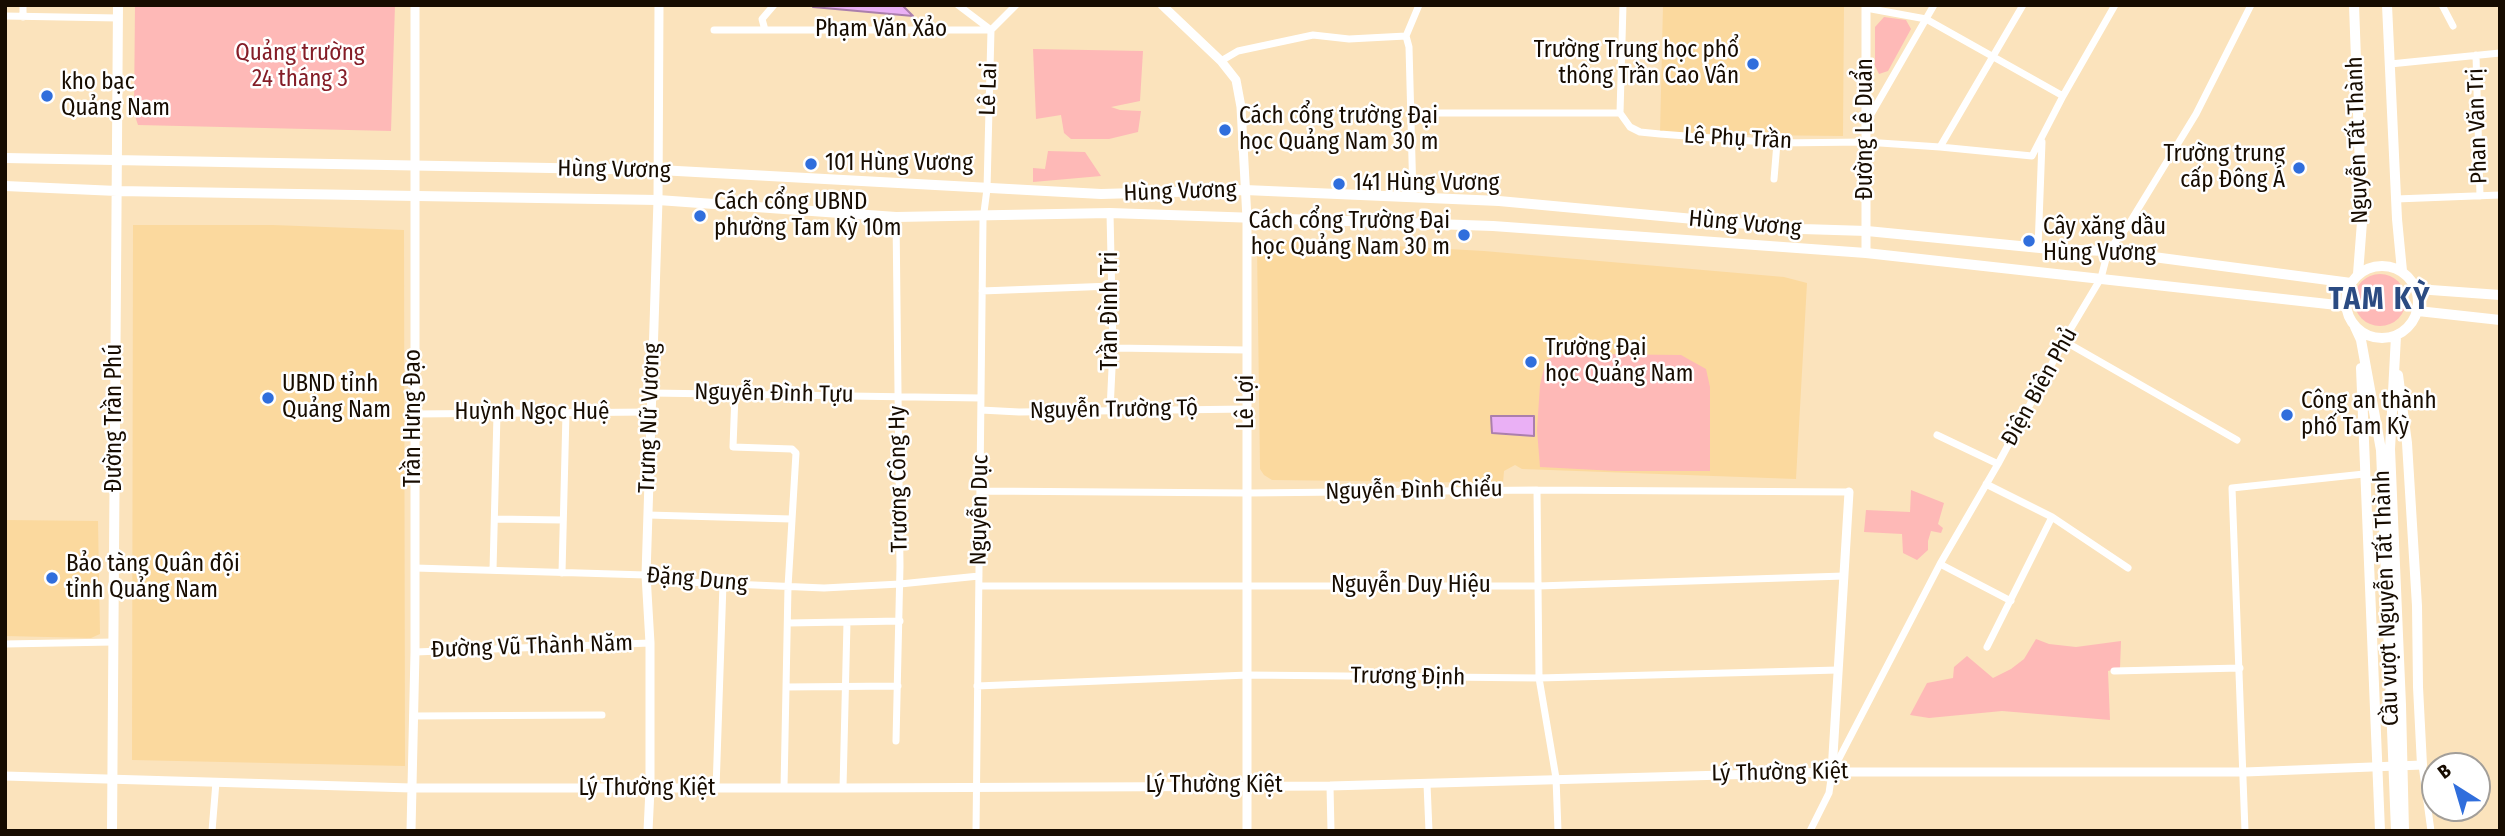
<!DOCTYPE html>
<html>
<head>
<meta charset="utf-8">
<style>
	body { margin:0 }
	#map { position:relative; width:2505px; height:836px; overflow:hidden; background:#fbe3bc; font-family:"Fira Sans Condensed",sans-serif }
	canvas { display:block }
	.frame { position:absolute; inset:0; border:7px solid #170c00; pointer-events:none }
	.north { position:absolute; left:2421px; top:752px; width:70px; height:70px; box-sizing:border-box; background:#fff; border:2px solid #a29e99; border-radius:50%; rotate:323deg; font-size:19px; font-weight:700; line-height:28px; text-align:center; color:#170c00 }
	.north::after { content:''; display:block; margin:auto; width:24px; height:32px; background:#306edc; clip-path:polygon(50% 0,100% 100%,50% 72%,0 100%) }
</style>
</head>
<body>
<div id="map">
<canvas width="2505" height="836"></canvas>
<div class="frame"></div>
<div class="north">B</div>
</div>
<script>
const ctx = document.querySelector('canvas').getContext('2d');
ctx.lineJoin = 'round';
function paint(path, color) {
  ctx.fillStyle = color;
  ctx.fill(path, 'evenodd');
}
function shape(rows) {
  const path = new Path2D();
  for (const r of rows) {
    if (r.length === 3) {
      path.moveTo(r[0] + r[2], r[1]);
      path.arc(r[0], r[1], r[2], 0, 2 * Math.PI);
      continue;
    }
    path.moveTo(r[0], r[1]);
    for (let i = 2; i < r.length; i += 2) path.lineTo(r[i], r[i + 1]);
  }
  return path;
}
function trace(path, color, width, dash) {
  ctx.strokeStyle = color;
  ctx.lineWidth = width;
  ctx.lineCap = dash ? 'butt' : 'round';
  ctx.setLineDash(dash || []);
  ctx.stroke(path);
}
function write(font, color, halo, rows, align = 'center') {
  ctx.font = font + ' "Fira Sans Condensed",sans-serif';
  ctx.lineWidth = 5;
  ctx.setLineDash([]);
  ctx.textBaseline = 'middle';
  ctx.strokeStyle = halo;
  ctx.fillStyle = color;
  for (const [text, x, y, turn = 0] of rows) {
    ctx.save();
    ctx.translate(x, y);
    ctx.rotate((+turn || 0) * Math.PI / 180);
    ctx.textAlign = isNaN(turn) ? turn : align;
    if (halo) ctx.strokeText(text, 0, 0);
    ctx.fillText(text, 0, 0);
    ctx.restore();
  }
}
paint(shape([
	[1663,5,1844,5,1843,136,1660,134],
	[133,225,273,225,404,230,405,766,132,760],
	[1271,239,1484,251,1784,277,1807,283,1796,479,1522,469,1515,465,1504,471,1503,483,1272,480,1264,475,1260,469,1257,246],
	[5,520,98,521,100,634,91,638,5,636]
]), '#fbd99e');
paint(shape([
	[135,5,395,5,391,131,138,125,134,113],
	[1884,17,1906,20,1911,29,1888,71,1879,74,1875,66,1875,27],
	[1033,49,1143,51,1140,101,1111,107,1120,110,1141,111,1138,132,1109,139,1071,139,1064,133,1061,115,1036,119],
	[1048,151,1085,152,1101,176,1033,182,1033,168,1045,169],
	[2380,300,26],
	[1585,354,1681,355,1706,369,1710,387,1710,471,1616,471,1540,467,1537,430,1540,385,1546,360,1558,355],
	[1911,490,1944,503,1938,524,1943,528,1941,533,1931,531,1928,541,1928,550,1917,560,1903,553,1902,534,1864,532,1866,510,1910,512],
	[2036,639,2049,644,2076,647,2121,641,2120,668,2108,671,2110,720,2002,711,1929,718,1910,715,1927,683,1953,678,1954,667,1967,656,1993,678,2011,669,2024,659]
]), '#feb9b7');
const water = shape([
	[815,5,902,5,913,16,813,7,815,5],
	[1491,416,1534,416,1534,436,1492,433,1491,416]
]);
paint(water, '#eab0f5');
trace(water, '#ab7fac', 2);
trace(shape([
	[774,5,762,19,765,30,991,30,1016,5],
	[958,5,991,30,987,189,983,220,976,831],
	[2442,5,2453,26],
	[1866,8,1926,19,2063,96],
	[5,16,118,18],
	[23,17,23,5],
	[714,30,765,30],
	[1406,36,1409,47,1413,197],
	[1406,36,1419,5],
	[2476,55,2480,196],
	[1221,61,1238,51,1313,35,1349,39,1406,36],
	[2390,64,2500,53],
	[1411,113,1620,113],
	[1620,113,1630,127,1640,132,1660,134,1777,143,1865,142,1940,147,2023,5],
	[1620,113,1623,5],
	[1866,123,1934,5],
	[1940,147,2032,156,2063,96,2115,5],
	[1774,179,1777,143],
	[2396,199,2500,195],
	[1110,213,1113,348,1110,410],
	[896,217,900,566,896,741],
	[2038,248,2042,142],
	[982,291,1112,286],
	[2064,341,2237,440],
	[1113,348,1247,350],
	[651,393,981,398],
	[735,394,733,447,792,449,796,453,788,587,784,788],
	[981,410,1019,412,1247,409],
	[414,414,650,412],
	[1937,435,1998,464],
	[1986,484,2052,517,2128,568],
	[1537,490,1539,678,1556,778,1558,831],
	[980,491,1248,493,1537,490,1849,492],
	[648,515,791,519],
	[495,519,563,520],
	[1940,564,2011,601],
	[415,568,646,575,685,582,824,588,900,584,979,576],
	[493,570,497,414],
	[562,573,566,413],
	[979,586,1538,586,1844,576],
	[788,623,900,621],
	[5,644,113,642],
	[1987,647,2052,517],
	[415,652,650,643],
	[2114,671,2240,668],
	[977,686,1248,675,1539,678,1838,670],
	[786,687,898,686],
	[413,716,602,715],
	[2422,765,2431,831],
	[1427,784,1429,831],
	[1330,786,1331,831],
	[843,788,847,622],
	[716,789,723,584],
	[212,831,216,782],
	[1810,831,1829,793,1832,772,1940,564,1998,464,2070,330,2101,278,2108,251,2127,227,2196,114,2251,5],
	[2245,831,2232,488,2364,474]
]), '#fff', 7);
trace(shape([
	[1162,5,1221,61,1236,80,1241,107,1247,219,1247,831],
	[1866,5,1866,253],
	[1832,772,1849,492],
	[5,776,411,788,843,788,1330,786,1832,772,2245,772,2422,765],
	[411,831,415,652,415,5],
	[648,831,650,789,650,643,646,575,658,200,659,5]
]), '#fff', 9);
trace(shape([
	[2354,5,2362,222,2358,274],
	[2387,5,2397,219,2402,271],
	[5,158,659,170,1101,194,1245,190,1499,201,1802,229,1867,231,2050,249,2108,251,2351,283],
	[5,186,117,191,658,200,896,217,1110,213,1493,226,1866,253,2346,306],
	[2382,302,36],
	[2417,289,2500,295],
	[2418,311,2500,320],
	[2355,327,2361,340,2381,450,2396,831],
	[2396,336,2390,449,2401,705,2404,831],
	[2361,368,2380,831],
	[2398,375,2407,443,2417,606,2418,687,2422,765],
	[112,831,118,5]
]), '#fff', 10);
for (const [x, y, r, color] of [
	[1753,64,7,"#306edc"],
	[47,96,7,"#306edc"],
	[1225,130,7,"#306edc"],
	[811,164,7,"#306edc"],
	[2299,168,7,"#306edc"],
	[1339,184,7,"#306edc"],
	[700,216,7,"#306edc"],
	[1464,235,7,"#306edc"],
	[2029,241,7,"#306edc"],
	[1531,362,7,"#306edc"],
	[268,398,7,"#306edc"],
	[2287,415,7,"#306edc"],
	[52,578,7,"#306edc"]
]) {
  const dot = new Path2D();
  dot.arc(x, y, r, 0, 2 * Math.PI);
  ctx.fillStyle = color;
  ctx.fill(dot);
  trace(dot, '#fff', 2.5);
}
write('23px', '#170c00', '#fff', [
	["Phạm Văn Xảo",881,30],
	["Lê Lai",989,89,-88],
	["Phan Văn Trị",2478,126,-92],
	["Đường Lê Duẩn",1866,129,-90],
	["Lê Phụ Trần",1738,139,3],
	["Nguyễn Tất Thành",2358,140,-92],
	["Hùng Vương",614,170,1],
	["Hùng Vương",1180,192,-2],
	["Hùng Vương",1745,224,5],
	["Trần Đình Tri",1111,311,-90],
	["Điện Biên Phủ",2040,387,-61],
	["Nguyễn Đình Tựu",774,394,1],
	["Lê Lợi",1247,402,-90],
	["Nguyễn Trường Tộ",1114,410,-1],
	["Huỳnh Ngọc Huệ",532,413],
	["Đường Trần Phú",115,418,-90],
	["Trần Hưng Đạo",414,418,-90],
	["Trưng Nữ Vương",650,418,-88],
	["Trương Công Hy",899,479,-91],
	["Nguyễn Đình Chiểu",1414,491,-1],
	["Nguyễn Dục",980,510,-89],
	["Đặng Dung",697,580,5],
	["Nguyễn Duy Hiệu",1411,586],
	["Cầu vượt Nguyễn Tất Thành",2387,598,-92],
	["Đường Vũ Thành Năm",532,647,-2],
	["Trương Định",1408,677,1],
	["Lý Thường Kiệt",1780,773,-1],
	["Lý Thường Kiệt",1214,786],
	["Lý Thường Kiệt",647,789]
]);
write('23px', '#170c00', '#fff', [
	["Trường Trung học phổ",1739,51,"right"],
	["thông Trần Cao Vân",1739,77,"right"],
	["kho bạc",61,83],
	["Quảng Nam",61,109],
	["Cách cổng trường Đại",1239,117],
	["học Quảng Nam 30 m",1239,143],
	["Trường trung",2285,155,"right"],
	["cấp Đông Á",2285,181,"right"],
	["101 Hùng Vương",825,164],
	["141 Hùng Vương",1353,184],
	["Cách cổng UBND",714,203],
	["phường Tam Kỳ 10m",714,229],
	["Cách cổng Trường Đại",1450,222,"right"],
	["học Quảng Nam 30 m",1450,248,"right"],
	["Cây xăng dầu",2043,228],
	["Hùng Vương",2043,254],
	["Trường Đại",1545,349],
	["học Quảng Nam",1545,375],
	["UBND tỉnh",282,385],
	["Quảng Nam",282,411],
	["Công an thành",2301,402],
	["phố Tam Kỳ",2301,428],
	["Bảo tàng Quân đội",66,565],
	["tỉnh Quảng Nam",66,591]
], 'left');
write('23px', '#841d27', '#fff', [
	["Quảng trường",300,54],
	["24 tháng 3",300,80]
]);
ctx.letterSpacing = '2px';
write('bold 30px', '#2b4b82', '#fff', [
	["TAM KỲ",2380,301]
]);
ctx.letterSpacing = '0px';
</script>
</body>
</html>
